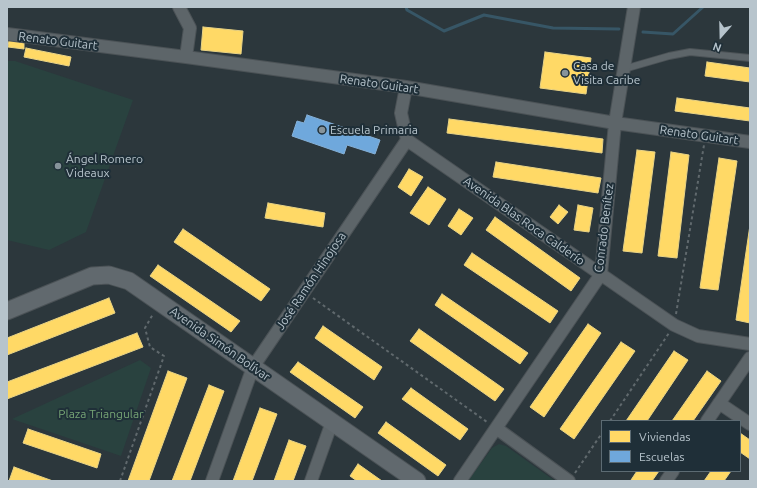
<!DOCTYPE html>
<html>
<head>
<meta charset="utf-8">
<style>
	body { margin:0 }
	#map { position:relative; width:757px; height:488px; overflow:hidden; background:#2c373c; font-family:Ubuntu,sans-serif }
	canvas { display:block }
	.frame { position:absolute; inset:0; border:8px solid #b7c4cc; pointer-events:none }
	.legend { position:absolute; left:601px; top:420px; width:140px; height:52px; box-sizing:border-box; background:#1f2f38; border:1px solid #5c6b73; margin:0; padding:5px 7px; list-style:none; font-size:12px; color:#b7c4cc }
	.legend li { display:flex; align-items:center; gap:8px; height:20px }
	.legend b { width:20px; border:1px solid #5c6b73 }
	.north { position:absolute; left:701px; top:16px; width:40px; height:40px; -webkit-text-stroke:3px #1f2f38; paint-order:stroke; rotate:200deg; font-size:11px; font-weight:700; line-height:16px; text-align:center; color:#b7c4cc }
	.north::after { content:''; display:block; margin:auto; width:14px; height:18px; background:#b7c4cc; clip-path:polygon(50% 0,100% 100%,50% 72%,0 100%) }
</style>
</head>
<body>
<div id="map">
<canvas width="757" height="488"></canvas>
<div class="frame"></div>
<ul class="legend">
<li><b style="height:11px;background:#ffd966"></b>Viviendas</li>
<li><b style="height:11px;background:#6fa8dc"></b>Escuelas</li>
</ul>
<div class="north">N</div>
</div>
<script>
const ctx = document.querySelector('canvas').getContext('2d');
ctx.lineJoin = 'round';
function paint(path, color) {
  ctx.fillStyle = color;
  ctx.fill(path, 'evenodd');
}
function shape(rows) {
  const path = new Path2D();
  for (const r of rows) {
    path.moveTo(r[0], r[1]);
    for (let i = 2; i < r.length; i += 2) path.lineTo(r[i], r[i + 1]);
  }
  return path;
}
function trace(path, color, width, dash) {
  ctx.strokeStyle = color;
  ctx.lineWidth = width;
  ctx.lineCap = dash ? 'butt' : 'round';
  ctx.setLineDash(dash || []);
  ctx.stroke(path);
}
function write(font, color, halo, rows, align = 'center') {
  ctx.font = font + ' Ubuntu,sans-serif';
  ctx.lineWidth = 4;
  ctx.setLineDash([]);
  ctx.textBaseline = 'middle';
  ctx.strokeStyle = halo;
  ctx.fillStyle = color;
  for (const [text, x, y, turn = 0] of rows) {
    ctx.save();
    ctx.translate(x, y);
    ctx.rotate((+turn || 0) * Math.PI / 180);
    ctx.textAlign = isNaN(turn) ? turn : align;
    if (halo) ctx.strokeText(text, 0, 0);
    ctx.fillText(text, 0, 0);
    ctx.restore();
  }
}
paint(shape([
	[7,61,15,61,133,100,86,232,49,250,7,240],
	[140,360,151,368,121,456,12,419],
	[499,444,506,446,555,481,468,481,492,448]
]), '#29423f');
const homes = shape([
	[203,27,243,31,241,54,201,50,203,27],
	[9,40,24,43,24,49,8,47,9,40],
	[26,48,71,57,69,66,24,57,26,48],
	[545,52,591,58,586,94,540,88,545,52],
	[707,62,750,68,750,82,705,76,707,62],
	[677,98,750,108,750,121,675,111,677,98],
	[449,119,603,139,602,153,447,133,449,119],
	[637,150,655,152,642,253,623,251,637,150],
	[671,152,689,155,677,258,658,256,671,152],
	[719,158,737,161,718,290,700,288,719,158],
	[496,162,601,178,598,193,493,177,496,162],
	[409,169,423,177,411,196,398,187,409,169],
	[428,187,446,199,429,225,410,213,428,187],
	[268,203,325,213,323,227,265,218,268,203],
	[559,205,568,212,558,224,550,217,559,205],
	[578,205,593,208,589,232,574,230,578,205],
	[459,209,473,218,461,235,448,226,459,209],
	[495,217,580,278,571,291,486,230,495,217],
	[750,225,750,323,736,320,750,225],
	[183,229,270,289,261,301,174,242,183,229],
	[472,253,558,311,550,323,464,265,472,253],
	[158,265,240,321,231,332,150,276,158,265],
	[442,294,528,353,520,364,435,305,442,294],
	[109,298,115,313,7,355,7,338,109,298],
	[588,324,601,333,544,417,530,407,588,324],
	[323,326,382,367,374,380,315,338,323,326],
	[419,329,504,389,495,401,410,341,419,329],
	[137,333,143,347,7,399,7,382,137,333],
	[621,342,635,351,574,439,560,429,621,342],
	[674,351,688,360,647,421,626,421,674,351],
	[298,362,363,407,355,418,290,372,298,362],
	[168,371,187,378,149,481,128,481,168,371],
	[707,371,721,381,693,421,672,421,707,371],
	[209,385,224,391,190,481,172,481,209,385],
	[411,388,468,429,460,440,402,399,411,388],
	[260,408,277,414,252,481,233,481,260,408],
	[386,422,446,465,438,476,378,433,386,422],
	[28,429,101,454,97,468,23,443,28,429],
	[740,433,750,440,750,459,740,452,740,433],
	[289,440,306,446,293,481,274,481,289,440],
	[358,464,382,481,357,481,350,476,358,464],
	[14,467,53,481,9,481,14,467],
	[637,471,659,471,652,481,632,481,631,480,637,471],
	[711,471,731,471,724,481,704,481,711,471]
]);
paint(homes, '#ffd966');
trace(homes, '#e9d385', 1);
const schools = shape([
	[307,115,380,140,375,154,347,145,344,154,292,136,297,121,304,123,307,115]
]);
paint(schools, '#6fa8dc');
trace(schools, '#85b0d7', 1);
trace(shape([
	[406,7,407,10,444,31,484,15,553,28,619,29],
	[643,32,673,34,703,7]
]), '#375666', 3);
const lane = shape([
	[624,69,669,56,690,52,750,58]
]);
const street = shape([
	[179,7,190,28,186,57],
	[7,34,186,57,406,87,615,123,750,142],
	[407,140,674,325,698,336,750,344],
	[719,403,750,424],
	[707,421,750,358],
	[496,428,569,481],
	[212,481,253,367,407,140,401,113,406,87],
	[311,481,332,422],
	[460,481,601,274,615,123,634,7],
	[666,481,673,471]
]);
const secondary = shape([
	[7,311,92,276,109,275,129,281,417,481]
]);
trace(lane, '#4b5256', 8);
trace(street, '#4b5256', 14);
trace(secondary, '#4b5256', 19);
trace(shape([
	[313,298,487,422],
	[676,314,704,145],
	[610,421,669,333],
	[575,473,602,433],
	[120,481,164,356,150,347,145,328,153,314]
]), '#60696d', 2, [3, 3]);
trace(lane, '#5d6569', 6);
trace(street, '#5d6569', 12);
trace(secondary, '#61696e', 17);
for (const [x, y, r, color] of [
	[565,73,4,"#86939a"],
	[322,130,4,"#86939a"],
	[58,166,4,"#86939a"]
]) {
  const dot = new Path2D();
  dot.arc(x, y, r, 0, 2 * Math.PI);
  ctx.fillStyle = color;
  ctx.fill(dot);
  trace(dot, '#1f2f38', 1.5);
}
write('12px', '#b7c4cc', '#1f2f38', [
	["Renato Guitart",58,41,7],
	["Renato Guitart",379,84,8],
	["Renato Guitart",699,135,8],
	["Avenida Blas Roca Calderío",524,221,35],
	["Conrado Benítez",604,228,-83],
	["José Ramón Hinojosa",311,281,-56],
	["Avenida Simón Bolívar",220,344,35]
]);
write('12px', '#b7c4cc', '#1f2f38', [
	["Casa de",573,66],
	["Visita Caribe",573,80],
	["Escuela Primaria",330,130],
	["Ángel Romero",66,159],
	["Videaux",66,173]
], 'left');
write('12px', '#75a374', '#1f2f38', [
	["Plaza Triangular",101,414]
]);
</script>
</body>
</html>
